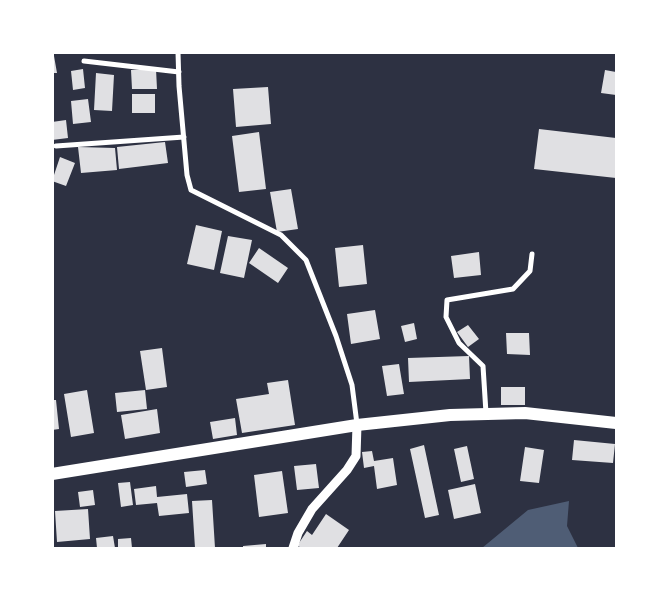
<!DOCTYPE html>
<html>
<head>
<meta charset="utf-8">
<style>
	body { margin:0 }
	#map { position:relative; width:669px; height:601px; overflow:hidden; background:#2d3142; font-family:"Fira Sans Condensed",sans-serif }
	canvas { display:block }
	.frame { position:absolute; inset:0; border:54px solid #fff; pointer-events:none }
</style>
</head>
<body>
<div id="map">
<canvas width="669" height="601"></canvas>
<div class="frame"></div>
</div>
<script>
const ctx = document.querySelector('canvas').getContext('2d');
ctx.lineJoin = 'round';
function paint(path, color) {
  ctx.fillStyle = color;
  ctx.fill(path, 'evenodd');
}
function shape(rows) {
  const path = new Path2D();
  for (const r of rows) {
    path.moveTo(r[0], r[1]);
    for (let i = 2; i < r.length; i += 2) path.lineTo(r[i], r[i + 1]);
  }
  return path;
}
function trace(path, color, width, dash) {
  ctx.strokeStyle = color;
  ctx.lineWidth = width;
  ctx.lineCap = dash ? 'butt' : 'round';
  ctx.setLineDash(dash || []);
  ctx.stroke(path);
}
paint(shape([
	[569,501,567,526,578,548,482,548,528,510]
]), '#4f5d75');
paint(shape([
	[54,56,57,73,52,73,52,57],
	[83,69,85,88,73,90,71,71],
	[156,69,157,89,132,89,131,70],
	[605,70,616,72,616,95,601,93],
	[96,73,114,75,112,111,94,110],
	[268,87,271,124,236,127,233,89],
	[132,94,155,94,155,113,132,113],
	[88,99,91,122,73,124,71,101],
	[66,120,68,138,52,140,52,122],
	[539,129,616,138,616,178,534,169],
	[259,132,266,189,239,192,232,136],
	[165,142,168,163,119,169,117,147],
	[78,147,115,148,117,170,81,173],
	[60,157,75,163,66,186,52,181],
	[291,189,298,229,277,232,270,192],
	[196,225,222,231,214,270,187,264],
	[228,236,252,240,244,278,220,273],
	[363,245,367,284,339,287,335,248],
	[259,248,288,268,278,283,249,263],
	[479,252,481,275,454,278,451,256],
	[375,310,380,339,351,344,347,314],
	[414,323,417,339,405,342,401,326],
	[468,325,479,339,468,347,457,332],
	[506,333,529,333,530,355,507,354],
	[162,348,167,387,146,390,140,351],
	[469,356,470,379,409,382,408,358],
	[399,364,404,394,387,396,382,366],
	[288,380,295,425,242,433,236,399,269,394,267,383],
	[501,387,525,387,525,405,501,405],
	[87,390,94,433,71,437,64,394],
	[145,390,147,409,117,412,115,393],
	[52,400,56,400,59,429,52,430],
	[157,409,160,433,125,439,121,415],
	[235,418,237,435,213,439,210,422],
	[574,440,615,444,613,463,572,460],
	[424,445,439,515,425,518,410,449],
	[467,446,474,479,461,482,454,449],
	[525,447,544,450,539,483,520,481],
	[372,451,374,461,393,458,397,485,377,489,374,466,364,468,362,452],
	[316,464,319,488,297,490,294,466],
	[205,470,207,484,186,487,184,472],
	[282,471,288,513,259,517,254,475],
	[130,482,133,505,121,507,118,483],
	[475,484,481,513,454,519,448,490],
	[156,486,157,497,187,494,189,513,159,516,157,503,136,505,134,489],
	[93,490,95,505,80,507,78,492],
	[212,500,215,548,195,548,192,501],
	[88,509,90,539,57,542,55,511],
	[326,514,349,530,337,548,303,548,297,546,307,531,312,535],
	[113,536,115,548,97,548,96,538],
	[131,538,132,548,118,548,118,539],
	[266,544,266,548,243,548,243,546]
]), '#e0e0e3');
trace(shape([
	[178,52,179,86,187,175,191,190,281,235,306,260,336,336,352,385,357,424],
	[84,61,179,72],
	[56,146,184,137],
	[486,413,483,366,459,343,446,317,447,300,513,289,530,271,532,254]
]), '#fff', 5);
trace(shape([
	[293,548,298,533,312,509,347,470,356,456,357,425]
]), '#fff', 9);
trace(shape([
	[52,474,357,425,450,415,525,413,616,423]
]), '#fff', 12);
</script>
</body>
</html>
